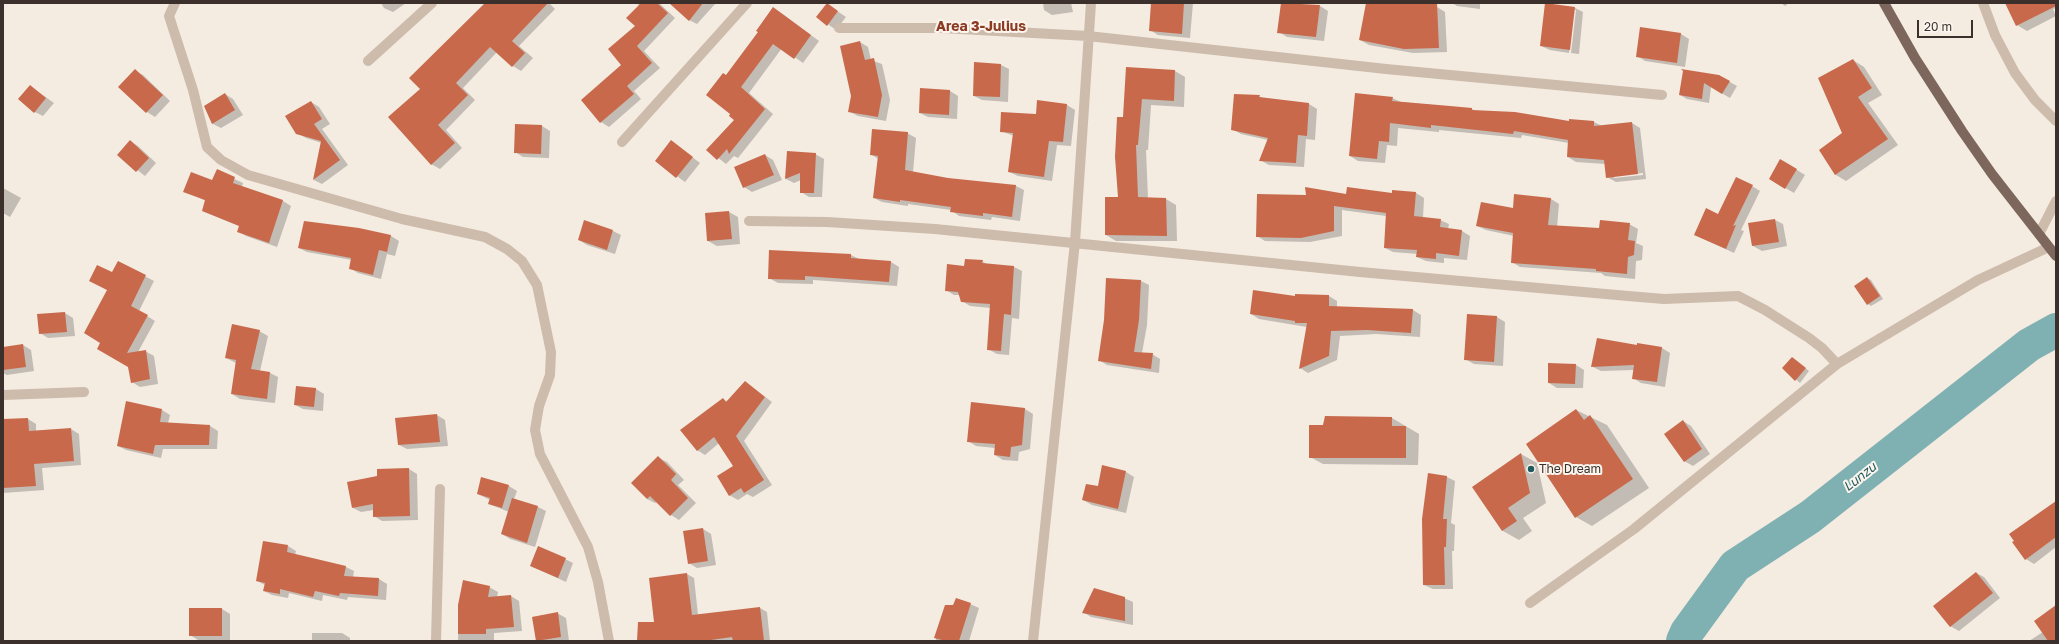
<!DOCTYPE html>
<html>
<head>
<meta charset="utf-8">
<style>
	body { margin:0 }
	#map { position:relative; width:2059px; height:644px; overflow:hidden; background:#f4ebe1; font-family:"Golos Text",sans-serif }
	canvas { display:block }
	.frame { position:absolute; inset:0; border:4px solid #3b302b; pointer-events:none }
	.scale { position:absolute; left:1917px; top:20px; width:56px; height:18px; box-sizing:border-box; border:2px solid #3b302b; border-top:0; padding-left:5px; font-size:12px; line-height:14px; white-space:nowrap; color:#3b302b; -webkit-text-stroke:3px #fbf5ee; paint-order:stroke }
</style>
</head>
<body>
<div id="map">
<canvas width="2059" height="644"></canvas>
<div class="frame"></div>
<div class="scale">20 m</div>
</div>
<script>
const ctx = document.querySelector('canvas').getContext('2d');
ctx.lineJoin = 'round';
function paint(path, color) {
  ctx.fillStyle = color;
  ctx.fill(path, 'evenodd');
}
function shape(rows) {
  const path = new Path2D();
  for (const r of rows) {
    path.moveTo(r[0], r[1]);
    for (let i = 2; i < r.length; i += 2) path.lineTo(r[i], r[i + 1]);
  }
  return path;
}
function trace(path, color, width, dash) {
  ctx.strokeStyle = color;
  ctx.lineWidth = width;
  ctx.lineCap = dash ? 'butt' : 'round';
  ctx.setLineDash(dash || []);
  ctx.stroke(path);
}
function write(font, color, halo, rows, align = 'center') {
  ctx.font = font + ' "Golos Text",sans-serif';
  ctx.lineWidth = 4;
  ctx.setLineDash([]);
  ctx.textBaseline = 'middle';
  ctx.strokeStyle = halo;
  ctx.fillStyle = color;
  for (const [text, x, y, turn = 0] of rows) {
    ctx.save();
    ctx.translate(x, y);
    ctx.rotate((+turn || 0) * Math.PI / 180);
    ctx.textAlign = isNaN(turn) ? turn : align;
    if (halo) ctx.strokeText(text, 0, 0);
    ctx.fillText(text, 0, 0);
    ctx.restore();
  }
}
paint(shape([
	[381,3,406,3,393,12,384,8],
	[487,3,549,3,555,9,519,46,533,58,521,71,513,66,497,52,463,88,475,100,446,130,462,148,440,169,431,164,421,89],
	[637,3,659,3,675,18,644,51,660,68,634,91,641,99,609,127,601,122,637,26,639,6],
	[674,3,713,3,715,4,697,24,689,20],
	[1043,3,1071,3,1073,12,1052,15,1044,10],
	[1152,3,1193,3,1190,38,1158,35,1150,30],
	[1282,3,1320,6,1328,11,1324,41,1287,37,1279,32],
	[1367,3,1401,3,1437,7,1445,12,1447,52,1413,53,1369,45,1360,40],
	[1452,3,1480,3,1480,9,1457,6],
	[1781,3,1789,3,1785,6],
	[2006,3,2056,3,2056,8,2053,9,2056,16,2027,31,2017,25],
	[827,4,846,17,836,30,818,17],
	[1546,4,1575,8,1583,12,1579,54,1571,53,1576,10,1574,10,1569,53,1550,50,1541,46],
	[781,13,819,41,803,63,782,48,749,93,773,114,738,158,734,156,726,164,708,150,736,120,732,114,726,76],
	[1641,28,1681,34,1689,39,1685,67,1645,61,1637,56],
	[860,42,868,47,871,60,882,64,890,100,886,121,858,116,850,112],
	[1853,60,1864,67,1882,95,1868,103,1898,145,1846,181,1836,175,1820,150,1843,134],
	[975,63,1001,65,1009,69,1008,102,982,100,974,96],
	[1127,68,1175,71,1185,77,1184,107,1151,105,1148,150,1146,150,1148,198,1166,199,1176,205,1177,241,1116,241,1106,235,1119,198],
	[1684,70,1719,76,1737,86,1730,98,1711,87,1709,103,1687,99,1680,95],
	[135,71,143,75,170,101,155,117,147,112],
	[30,86,54,103,43,116,35,112],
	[921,89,950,91,958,96,957,119,928,117,920,113],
	[225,94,233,99,243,115,221,128,213,124,205,107],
	[1259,96,1264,99,1309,104,1317,109,1315,140,1306,139,1304,167,1269,165,1260,160,1268,140,1241,134,1232,129],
	[1392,98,1401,102,1472,109,1475,111,1570,122,1594,122,1602,126,1632,123,1640,128,1646,179,1616,182,1607,177,1606,164,1576,162,1568,157,1569,143,1522,135,1521,138,1439,130,1439,132,1398,128,1397,146,1387,145,1385,163,1358,161,1350,156],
	[1643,173,1643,175,1614,178,1614,176],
	[1038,101,1067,105,1075,110,1071,146,1057,145,1052,181,1018,176,1009,172,1014,136,1001,131,1037,115],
	[311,102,319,107,330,124,322,129,348,165,322,184,314,180,322,143,306,138,297,133],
	[516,125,542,126,550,131,549,158,523,157,515,152],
	[907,133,916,138,913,172,948,179,1016,186,1024,190,1020,221,992,217,991,220,959,216,951,210,908,204,908,206,882,202,874,198,878,159,871,154],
	[130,141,138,146,156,163,145,176,118,155],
	[672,142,700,163,685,182,656,161],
	[788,152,815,154,824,159,822,197,809,197,801,192,801,180,794,183,786,179],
	[765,155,773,160,782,180,752,192,744,187],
	[1781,160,1805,175,1794,193,1770,179],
	[217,171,243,183,242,187,283,201,291,206,277,247,246,236,238,231,240,226,203,210,206,201,185,191,213,182],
	[1752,186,1760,191,1741,230,1744,231,1734,253,1695,235],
	[3,188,21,198,10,217,3,213],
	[1393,191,1416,193,1424,198,1423,218,1440,220,1449,224,1448,229,1462,231,1470,236,1467,260,1444,258,1444,263,1426,261,1417,257,1418,254,1393,252,1385,248,1386,216,1342,210,1342,236,1310,242,1265,241,1257,236,1307,196,1393,194],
	[1551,199,1559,204,1557,227,1600,230,1629,224,1638,229,1636,243,1643,246,1642,260,1636,261,1635,279,1605,276,1601,273,1520,267,1512,262,1514,236,1486,230,1477,226,1514,209],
	[729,212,738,217,740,244,717,246,708,241,706,214],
	[1775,220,1783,224,1787,246,1762,251,1753,246,1749,224],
	[359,229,391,236,399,241,395,256,387,254,381,279,358,273,350,268,352,260,307,252,299,248],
	[613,231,621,235,615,254,587,245,579,240],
	[851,255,859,259,891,262,899,267,897,286,813,280,813,284,778,283,769,278],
	[982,261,988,265,1014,267,1022,271,1019,319,1012,318,1009,355,997,354,988,349,991,308,970,306,962,301,960,295,954,295,946,290,965,267],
	[118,262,154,281,139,311,155,321,138,352,145,351,154,356,158,384,140,387,132,382,129,366,101,342,108,290,112,274],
	[1867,278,1871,280,1883,299,1871,306,1868,304],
	[1141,281,1149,285,1147,325,1142,353,1152,354,1160,359,1159,373,1107,365,1099,360],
	[1329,296,1337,301,1337,307,1413,310,1421,315,1420,337,1376,334,1340,336,1337,360,1308,373,1300,368,1307,327,1259,319,1251,314,1296,298],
	[65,313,73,318,75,336,48,338,40,333,38,315],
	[1468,315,1497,317,1505,322,1503,366,1474,364,1465,359],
	[259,331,268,336,260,371,270,373,278,377,275,403,240,399,232,394,236,363,226,358],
	[1638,344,1662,348,1670,353,1665,387,1641,383,1633,378,1634,370,1601,371,1593,367,1638,346],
	[23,345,31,350,34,371,7,375,3,373,3,348],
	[1793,358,1809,371,1800,383,1783,368],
	[1576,365,1584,370,1583,388,1557,388,1549,383],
	[745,382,772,402,744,441,772,485,753,497,747,494,738,500,729,495,734,466,719,443,705,455,697,450,723,399,728,402],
	[297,387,316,389,324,394,323,411,303,409,295,405],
	[972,404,1025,409,1033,414,1030,449,1019,452,1018,461,1003,460,995,455,995,448,976,446,968,441],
	[162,410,170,415,168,423,210,426,218,431,217,449,163,449,161,458,126,450,118,446],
	[1576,410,1607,425,1649,488,1592,526,1576,517],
	[437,415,445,420,448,446,407,449,399,445],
	[1326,417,1392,418,1419,434,1418,465,1323,464,1310,457],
	[28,419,36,424,36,431,71,429,79,434,81,465,42,468,44,490,3,493,3,420],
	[1683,421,1691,426,1710,454,1693,466,1684,461],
	[1521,454,1537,463,1546,503,1523,518,1532,531,1519,540,1503,531,1473,487],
	[659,458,667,462,684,480,678,485,696,503,679,520,671,515,657,502,655,503,647,499],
	[1103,466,1126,472,1134,477,1126,513,1092,505,1083,500,1098,487],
	[409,469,417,474,418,520,382,521,374,516,374,510,361,512,353,508],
	[1429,474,1447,477,1455,481,1451,523,1455,525,1454,551,1452,551,1453,589,1433,589,1424,585],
	[509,486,517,491,514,499,538,507,546,511,535,547,510,539,502,534,509,512,489,504,490,500,478,494],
	[2056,502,2056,547,2034,564,2026,559],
	[703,529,711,534,716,565,697,568,689,563],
	[288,546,296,551,295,555,346,567,354,571,353,577,379,579,387,584,386,600,348,597,347,600,323,595,322,601,289,593,288,598,272,595,264,591,265,585,257,581],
	[565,559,573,563,566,582,531,566],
	[1976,573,1984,577,2000,598,1959,631,1950,626],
	[687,574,694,578,698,615,760,608,767,612,770,641,638,641,655,623],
	[489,587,498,592,497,597,511,596,519,601,522,631,494,633,494,641,458,641,459,605],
	[1124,598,1133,602,1133,625,1091,617,1083,612],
	[970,604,979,608,969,641,936,641,936,635,954,607],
	[2056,606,2056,641,2029,641,2043,632],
	[222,609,230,614,230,640,198,640,190,635],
	[557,613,566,618,569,641,537,641,533,617],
	[312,633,342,633,350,638,350,641,312,641]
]), '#0003');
trace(shape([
	[1683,641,1687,632,1735,566,1810,517,2029,345,2056,330]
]), '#7fb0b2', 34);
paint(shape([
	[485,3,548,3,512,41,525,53,512,67,490,47,456,83,468,95,438,125,455,143,431,165,388,117,420,89,409,78],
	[641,3,657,3,668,13,637,46,652,63,627,86,634,94,600,123,581,100,621,65,608,49,635,26,626,18],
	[669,3,703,3,689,21],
	[827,3,838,11,827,26,816,17],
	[1151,3,1184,3,1182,34,1149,31],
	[1281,3,1320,5,1316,37,1277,33],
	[1366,3,1437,3,1439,48,1404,49,1359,40],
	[1545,3,1575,7,1570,50,1540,46],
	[2005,3,2056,3,2056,6,2016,26],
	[773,7,811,35,794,59,773,44,741,87,765,109,729,154,727,149,717,160,706,150,734,120,729,116,730,114,706,95,723,73,726,75,758,32,756,31],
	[1640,27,1681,33,1677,63,1636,57],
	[860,41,865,60,874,58,882,95,878,117,848,112,851,96,840,46],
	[1853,59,1872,88,1858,97,1888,139,1835,175,1819,150,1842,133,1818,78],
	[974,62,1001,64,1000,97,973,96],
	[1126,67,1175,70,1174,101,1142,99,1138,145,1136,145,1138,197,1166,198,1167,236,1105,235,1105,197,1118,197,1115,157,1117,117,1123,117],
	[135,69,163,95,146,113,118,87],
	[1681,69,1719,75,1730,81,1722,94,1704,83,1702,99,1679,95,1683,71],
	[30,85,46,98,34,113,18,99],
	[920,88,950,90,949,115,919,113],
	[225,93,235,110,212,124,204,106],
	[1355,93,1393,97,1392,101,1450,106,1472,108,1472,110,1515,112,1569,121,1569,119,1594,121,1594,126,1632,122,1638,174,1606,178,1604,160,1567,157,1568,140,1514,131,1513,134,1431,125,1431,128,1390,123,1389,142,1379,141,1377,159,1349,156],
	[1234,94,1260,95,1259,97,1309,103,1307,136,1298,135,1296,163,1259,161,1268,138,1231,130],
	[1037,100,1067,104,1063,142,1049,141,1044,177,1008,172,1013,133,1000,132,1001,112,1036,114],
	[311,101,322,119,314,124,340,160,313,180,321,141,296,134,285,116],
	[515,124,542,125,541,154,514,153],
	[872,129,908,132,905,170,948,178,1016,185,1012,217,983,213,983,216,950,212,951,207,900,200,900,202,873,198,878,156,870,155],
	[130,140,149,158,136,172,117,155],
	[671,140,693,157,676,178,655,161],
	[787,151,816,153,814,193,800,193,800,173,785,179],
	[765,154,774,175,743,188,734,167],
	[1780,159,1797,169,1785,189,1769,179],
	[217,169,235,177,233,183,283,200,269,243,237,232,239,226,202,211,205,200,183,192,191,172,212,180],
	[1736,177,1753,185,1733,226,1736,225,1726,249,1694,235,1706,208,1718,214],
	[1305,187,1346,194,1347,187,1392,193,1392,190,1416,192,1414,216,1441,219,1440,227,1462,230,1459,256,1436,253,1436,259,1416,257,1417,250,1384,248,1386,213,1334,206,1334,231,1301,238,1256,237,1257,194,1306,195],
	[1514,194,1551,198,1548,225,1599,228,1600,220,1630,223,1628,240,1635,241,1634,255,1628,257,1627,274,1596,271,1596,269,1511,263,1513,233,1476,226,1481,202,1513,208],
	[729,211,732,239,707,241,705,213],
	[1775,219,1779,242,1752,246,1748,223],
	[584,220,613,230,607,250,578,240],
	[304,221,359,228,391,235,387,252,379,250,373,275,349,269,351,258,298,248],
	[769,250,851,254,851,258,891,261,889,282,805,276,805,280,768,279],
	[965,259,983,260,982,263,1014,266,1011,315,1004,314,1001,351,987,350,990,304,961,302,958,292,945,291,947,264,964,266],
	[118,261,146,275,131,306,148,315,127,353,146,350,150,379,131,383,128,367,97,349,100,343,84,333,107,290,89,281,97,265,112,272],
	[1867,277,1880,296,1867,305,1854,286],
	[1106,278,1141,280,1139,320,1134,352,1153,353,1151,369,1098,361,1104,320],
	[1253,290,1295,296,1295,294,1329,295,1329,306,1413,309,1411,333,1367,330,1331,331,1329,356,1299,369,1307,323,1295,323,1295,321,1250,314],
	[65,312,67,332,39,334,37,314],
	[1467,314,1497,316,1494,362,1464,360],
	[232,324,260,330,251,369,270,372,267,399,231,394,236,360,225,358],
	[1597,338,1637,345,1637,343,1662,347,1657,382,1632,379,1634,365,1591,367],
	[23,344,26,367,3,370,3,347],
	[1792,357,1806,368,1795,381,1782,368],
	[1548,363,1576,364,1575,384,1548,383],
	[745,381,765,397,736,436,764,480,744,493,741,488,729,496,717,476,733,466,714,437,697,451,680,430,723,398,726,402],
	[296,386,316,388,314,407,294,405],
	[126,401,162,409,160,422,210,425,209,445,155,445,153,454,117,446],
	[971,402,1025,408,1022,445,1011,447,1010,457,994,455,995,444,967,442],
	[1576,409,1584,420,1590,415,1633,479,1575,518,1526,444],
	[437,414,440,442,398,445,395,418],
	[1325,416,1392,417,1392,426,1406,426,1406,458,1309,458,1309,425,1323,425],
	[28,418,29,431,71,428,74,461,34,464,36,486,3,488,3,419],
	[1683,420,1702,449,1684,462,1664,434],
	[1521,453,1530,493,1508,508,1517,521,1502,531,1472,487],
	[658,456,676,474,671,480,688,498,670,516,650,496,647,499,631,483],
	[1102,465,1126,471,1118,509,1082,500,1086,484,1098,486],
	[409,468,410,516,373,517,373,504,352,508,347,482,377,476,377,469],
	[1428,473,1447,476,1443,519,1447,519,1446,547,1444,547,1445,585,1423,585,1422,519],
	[481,477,509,485,502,508,488,504,490,498,477,494],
	[512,498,538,506,527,543,501,534],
	[2056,501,2056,537,2025,560,2012,542,2014,541,2009,534],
	[703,528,708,561,688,564,683,531],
	[263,541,288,545,287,552,346,566,344,576,379,578,378,596,340,593,339,596,315,591,313,597,280,589,280,594,263,591,265,583,256,581],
	[538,546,566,558,558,578,530,566],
	[1976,572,1993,593,1950,627,1933,606],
	[687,573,692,615,760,607,764,641,733,641,732,637,704,641,637,641,638,622,654,622,649,578],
	[463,580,490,586,488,597,511,595,514,627,486,629,486,634,458,634,458,605],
	[1094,588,1125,597,1125,621,1082,613],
	[956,598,971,603,959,641,946,641,934,638,945,605,953,605],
	[2056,605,2056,641,2048,641,2034,621],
	[189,608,222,608,222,636,189,636],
	[558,612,561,637,536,641,532,617]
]), '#c8694b');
trace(shape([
	[175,3,169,16,193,90,207,147,221,160,248,175,402,219,485,237,507,249,522,261,537,285,551,352,550,375,539,406,535,430,540,454,588,547,598,582,609,641],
	[1983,3,1995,35,2015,73,2035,100,2056,121],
	[839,28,942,28,1088,36,1386,69,1662,95],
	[368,61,432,3],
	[622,142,747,3],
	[749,221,827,222,935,229,1360,272,1628,296,1664,299,1738,296,1765,310,1809,338,1822,348,1837,364],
	[2039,234,2056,201],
	[3,395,84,392],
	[1530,603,1634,529,1837,364,1978,280,2049,247],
	[436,641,440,489],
	[1033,641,1075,242,1091,3]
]), '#cdbbac', 10);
trace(shape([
	[1884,3,1915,58,1962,131,1992,174,2056,256]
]), '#7d675c', 10);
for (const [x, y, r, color] of [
	[1531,469,4,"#1f5a5e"]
]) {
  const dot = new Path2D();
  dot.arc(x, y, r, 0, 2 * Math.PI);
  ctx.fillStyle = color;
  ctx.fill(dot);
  trace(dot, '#fbf5ee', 1.5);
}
write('12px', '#3b302b', '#fbf5ee', [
	["The Dream",1539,469]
], 'left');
write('italic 13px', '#1f5a5e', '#fbf5ee', [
	["Lunzu",1860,477,-38]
]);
write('bold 14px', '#8c3b22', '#fbf5ee', [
	["Area 3-Julius",981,27]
]);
</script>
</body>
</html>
